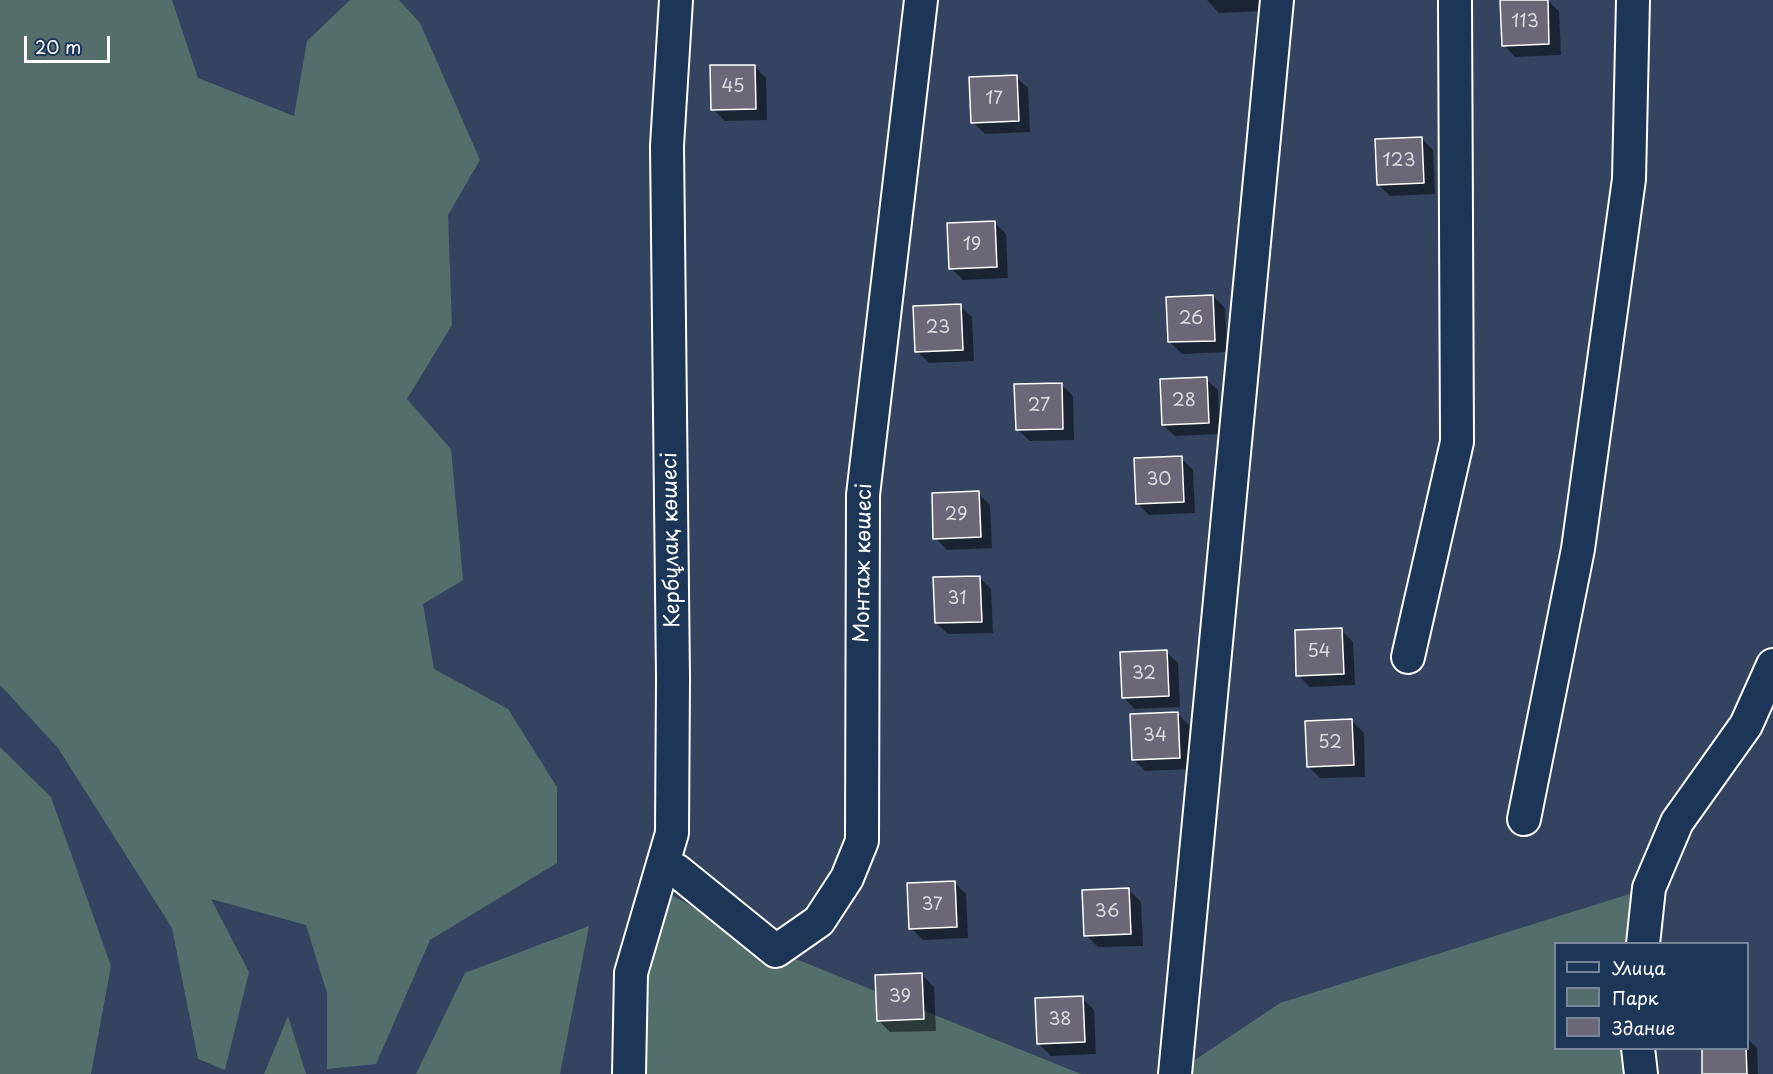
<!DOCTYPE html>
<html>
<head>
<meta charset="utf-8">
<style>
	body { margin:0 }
	#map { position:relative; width:1773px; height:1074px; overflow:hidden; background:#344460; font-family:"Playpen Sans",sans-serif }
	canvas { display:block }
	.legend { position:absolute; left:1554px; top:942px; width:195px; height:108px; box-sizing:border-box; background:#1d3557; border:2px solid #77869a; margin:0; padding:8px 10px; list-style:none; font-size:18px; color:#fff }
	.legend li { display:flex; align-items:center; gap:12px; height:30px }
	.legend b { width:30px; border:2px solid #77869a }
	.scale { position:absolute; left:24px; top:36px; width:86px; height:27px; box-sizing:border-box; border:3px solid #fff; border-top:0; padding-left:8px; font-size:18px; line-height:21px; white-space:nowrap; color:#fff; -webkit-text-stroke:4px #1d3557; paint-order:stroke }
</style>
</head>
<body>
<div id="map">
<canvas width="1773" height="1074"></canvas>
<ul class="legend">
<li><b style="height:8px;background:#1d3557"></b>Улица</li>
<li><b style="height:16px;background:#546e6b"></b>Парк</li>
<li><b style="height:16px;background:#6b6776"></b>Здание</li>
</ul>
<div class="scale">20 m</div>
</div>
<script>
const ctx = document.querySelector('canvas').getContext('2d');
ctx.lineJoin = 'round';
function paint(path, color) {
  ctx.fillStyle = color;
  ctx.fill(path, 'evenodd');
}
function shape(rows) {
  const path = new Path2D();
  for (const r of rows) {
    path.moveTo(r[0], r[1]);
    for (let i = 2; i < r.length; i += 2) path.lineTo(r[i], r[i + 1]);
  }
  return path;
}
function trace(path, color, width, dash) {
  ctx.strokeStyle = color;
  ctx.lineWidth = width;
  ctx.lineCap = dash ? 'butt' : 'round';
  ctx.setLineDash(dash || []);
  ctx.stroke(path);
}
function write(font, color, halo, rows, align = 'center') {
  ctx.font = font + ' "Playpen Sans",sans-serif';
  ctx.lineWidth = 4.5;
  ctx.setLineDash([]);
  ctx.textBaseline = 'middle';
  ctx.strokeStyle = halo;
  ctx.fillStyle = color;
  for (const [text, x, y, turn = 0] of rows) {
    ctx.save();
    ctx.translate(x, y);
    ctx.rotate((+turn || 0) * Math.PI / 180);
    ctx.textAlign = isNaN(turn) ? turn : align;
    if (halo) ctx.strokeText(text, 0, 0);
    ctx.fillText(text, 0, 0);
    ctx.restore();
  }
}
paint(shape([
	[0,0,172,0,198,78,294,116,307,41,350,0,399,0,420,23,480,160,448,215,452,325,407,399,451,449,463,580,423,604,434,669,508,709,557,787,557,863,430,940,376,1064,327,1069,327,993,306,925,211,899,249,972,225,1070,198,1059,172,928,58,748,0,685],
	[0,747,51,797,111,966,91,1074,0,1074],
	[656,887,776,951,1081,1074,627,1074],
	[1649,888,1644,943,1556,944,1556,1048,1634,1049,1631,1074,1174,1074,1280,1003],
	[589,926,560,1074,416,1074,465,973],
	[288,1016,306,1074,264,1074]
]), '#546e6b');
paint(shape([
	[1207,0,1263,0,1264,11,1219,13],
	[1534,0,1547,0,1559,11,1561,55,1515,57,1504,45],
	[754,66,766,78,767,120,725,121,713,109],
	[1016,77,1028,88,1030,132,985,134,973,122],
	[1421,138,1433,150,1435,194,1390,196,1378,184],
	[994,222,1006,234,1008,278,963,280,951,268],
	[1213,296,1225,308,1227,352,1182,354,1170,342],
	[960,306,972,317,974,361,929,363,917,351],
	[1206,379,1218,390,1220,434,1175,436,1163,425],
	[1061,384,1073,396,1074,440,1030,441,1018,430],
	[1181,458,1193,470,1195,513,1149,515,1137,503],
	[978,493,990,505,992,548,947,550,935,538],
	[979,577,991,589,993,633,948,634,936,623],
	[1341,630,1353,642,1355,685,1310,687,1298,675],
	[1166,652,1178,663,1180,707,1135,709,1123,697],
	[1177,713,1189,725,1191,769,1145,771,1133,759],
	[1352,721,1364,733,1365,777,1320,778,1308,766],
	[954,882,966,894,968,938,923,940,911,928],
	[1129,890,1141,902,1143,946,1098,947,1086,935],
	[922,975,934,987,936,1031,890,1032,878,1020],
	[1082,998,1094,1010,1096,1054,1051,1056,1039,1044],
	[1748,1039,1757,1048,1758,1074,1704,1074,1703,1048,1748,1048]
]), '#0007');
const building = shape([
	[1500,0,1548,0,1549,44,1502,46,1500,0],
	[710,65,755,65,756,109,711,110,710,65],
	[1017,75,1019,121,971,123,969,77,1017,75],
	[1422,137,1424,183,1377,185,1375,139,1422,137],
	[995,221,997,267,949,269,947,223,995,221],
	[1213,295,1215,341,1168,342,1166,297,1213,295],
	[961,304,963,350,915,352,913,306,961,304],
	[1207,377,1209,423,1162,425,1160,379,1207,377],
	[1062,383,1063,429,1016,430,1014,384,1062,383],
	[1182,456,1184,502,1136,504,1134,458,1182,456],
	[979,491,981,537,933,539,932,493,979,491],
	[980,576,982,622,935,623,933,577,980,576],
	[1342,628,1344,674,1296,676,1295,630,1342,628],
	[1167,650,1169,696,1122,698,1120,652,1167,650],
	[1178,712,1180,758,1132,760,1130,714,1178,712],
	[1352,719,1354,765,1307,767,1305,721,1352,719],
	[955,881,957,927,909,929,907,883,955,881],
	[1129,888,1131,934,1084,936,1082,890,1129,888],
	[922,973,924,1019,877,1021,875,975,922,973],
	[1083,996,1085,1042,1037,1044,1035,998,1083,996],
	[1702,1048,1746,1048,1747,1074,1702,1074,1702,1048]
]);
paint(building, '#6b6776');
trace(building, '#fff', 1.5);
const street = shape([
	[1408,657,1457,442,1455,0],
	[1524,819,1578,549,1629,179,1633,0],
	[662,868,676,870,776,951,819,921,847,878,862,841,863,495,921,0],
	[1643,944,1649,888,1677,822,1746,725,1773,665],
	[1638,1048,1641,1074],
	[629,1074,631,973,672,833,673,678,667,146,676,0],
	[1175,1074,1277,0]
]);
trace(street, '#fff', 36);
trace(street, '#1d3557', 32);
write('18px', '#dad9dd', null, [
	["113",1525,22],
	["45",733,87],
	["17",994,99],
	["123",1399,161],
	["19",972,245],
	["26",1191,319],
	["23",938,328],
	["28",1184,401],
	["27",1039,406],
	["30",1159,480],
	["29",956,515],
	["31",957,599],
	["54",1319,652],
	["32",1144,674],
	["34",1155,736],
	["52",1330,743],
	["37",932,905],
	["36",1107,912],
	["39",900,997],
	["38",1060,1020]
]);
write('21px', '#fff', '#1d3557', [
	["Кербұлақ көшесі",672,540,-91],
	["Монтаж көшесі",864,563,-89]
]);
</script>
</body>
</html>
